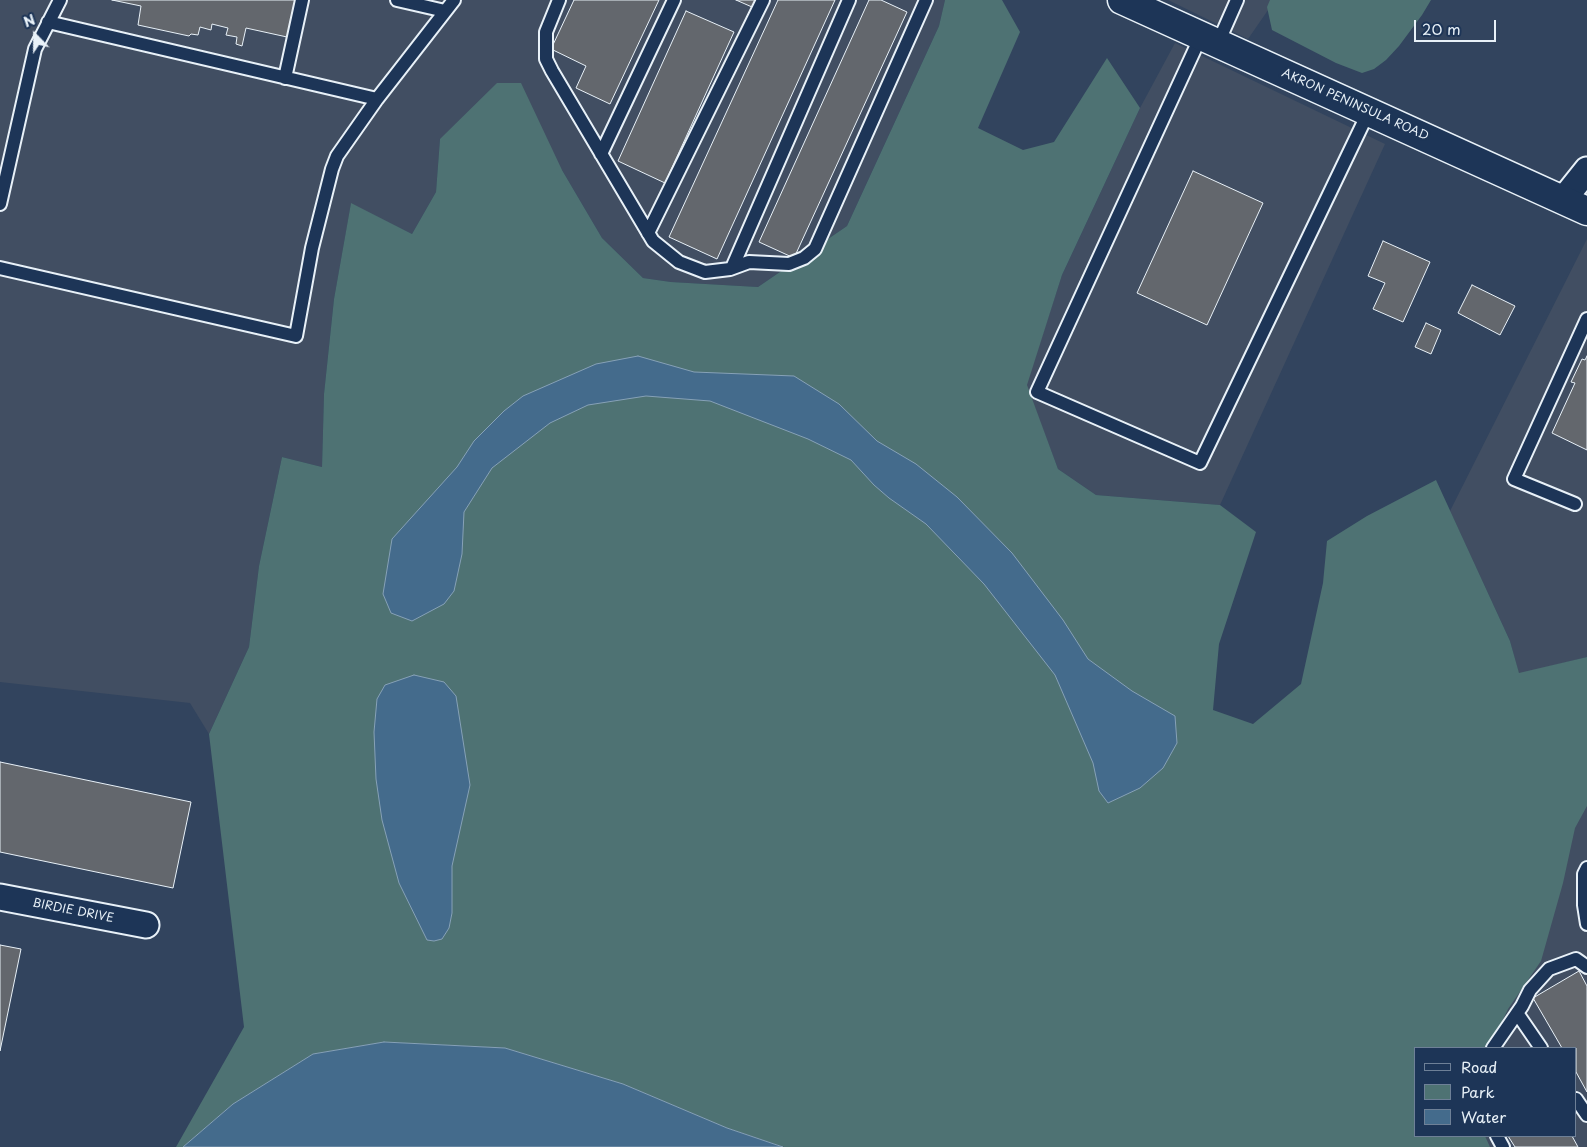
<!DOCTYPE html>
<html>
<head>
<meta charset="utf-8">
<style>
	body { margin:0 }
	#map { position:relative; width:1587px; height:1147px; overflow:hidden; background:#32445e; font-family:"Playpen Sans",sans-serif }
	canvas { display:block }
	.legend { position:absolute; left:1414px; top:1047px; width:162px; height:90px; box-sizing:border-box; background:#1d3557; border:1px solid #6e8097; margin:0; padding:6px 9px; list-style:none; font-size:15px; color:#e8f1f8 }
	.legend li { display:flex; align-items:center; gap:10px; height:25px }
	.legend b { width:25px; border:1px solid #6e8097 }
	.north { position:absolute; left:10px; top:10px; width:50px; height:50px; -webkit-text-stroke:4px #1d3557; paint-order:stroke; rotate:338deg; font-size:14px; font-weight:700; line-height:20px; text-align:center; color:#e8f1f8 }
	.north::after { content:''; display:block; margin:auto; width:18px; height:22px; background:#e8f1f8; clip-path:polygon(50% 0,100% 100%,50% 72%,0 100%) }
	.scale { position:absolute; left:1414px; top:20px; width:82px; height:22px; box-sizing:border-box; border:2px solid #e8f1f8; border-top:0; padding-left:6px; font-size:15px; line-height:18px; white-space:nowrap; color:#e8f1f8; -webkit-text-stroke:4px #1d3557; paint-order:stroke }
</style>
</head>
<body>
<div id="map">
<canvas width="1587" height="1147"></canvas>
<ul class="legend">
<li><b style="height:6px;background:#1d3557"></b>Road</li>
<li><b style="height:14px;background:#4e7273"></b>Park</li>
<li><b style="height:14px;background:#446b8c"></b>Water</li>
</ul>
<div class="north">N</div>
<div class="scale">20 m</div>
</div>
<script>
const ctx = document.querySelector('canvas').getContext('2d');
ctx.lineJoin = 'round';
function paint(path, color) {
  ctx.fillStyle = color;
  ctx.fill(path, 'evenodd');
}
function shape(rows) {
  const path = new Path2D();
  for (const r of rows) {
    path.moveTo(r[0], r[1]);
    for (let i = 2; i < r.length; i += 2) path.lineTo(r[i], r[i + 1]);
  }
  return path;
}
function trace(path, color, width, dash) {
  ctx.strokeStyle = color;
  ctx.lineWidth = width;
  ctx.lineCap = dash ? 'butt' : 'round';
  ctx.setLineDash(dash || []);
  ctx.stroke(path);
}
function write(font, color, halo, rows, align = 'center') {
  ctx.font = font + ' "Playpen Sans",sans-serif';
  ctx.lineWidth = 5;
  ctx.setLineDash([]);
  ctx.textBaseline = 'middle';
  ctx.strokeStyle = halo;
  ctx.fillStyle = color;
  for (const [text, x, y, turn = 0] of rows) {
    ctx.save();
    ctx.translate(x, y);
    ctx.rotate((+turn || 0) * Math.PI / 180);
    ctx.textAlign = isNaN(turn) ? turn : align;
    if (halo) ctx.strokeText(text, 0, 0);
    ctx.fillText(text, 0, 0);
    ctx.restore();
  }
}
paint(shape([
	[0,0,945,0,939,26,847,226,758,287,671,282,643,278,602,238,562,170,440,139,436,192,412,234,351,204,334,299,324,394,322,467,282,457,259,566,249,647,209,734,190,703,0,682],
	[1168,0,1275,0,1248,39],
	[1175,43,1385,144,1220,505,1096,495,1058,469,1026,385,1062,275,1140,108],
	[1587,239,1587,657,1519,674,1510,641,1450,511],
	[1587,700,1587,1147,1487,1147,1481,1136,1576,1136,1576,1048,1427,1048]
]), '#414e62');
paint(shape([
	[945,0,1002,0,1020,32,978,128,1023,150,1054,142,1107,58,1140,108,1062,275,1027,385,1058,469,1096,495,1220,505,1256,532,1219,644,1213,710,1253,724,1301,684,1323,583,1327,541,1367,516,1436,480,1510,641,1519,673,1587,657,1587,806,1575,828,1563,883,1541,961,1508,1009,1489,1048,1416,1048,1416,1136,1485,1136,1490,1147,784,1147,727,1128,623,1084,505,1048,384,1042,313,1054,233,1104,183,1147,176,1147,244,1027,209,734,249,647,259,566,282,457,322,467,324,394,334,299,351,203,412,234,436,192,440,139,497,83,521,83,562,170,602,238,643,278,671,282,758,287,847,226,939,26],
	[1270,0,1431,0,1422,15,1399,46,1386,60,1374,69,1362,73,1336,63,1272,30,1267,7]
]), '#4e7273');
const water = shape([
	[638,356,694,372,794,376,839,404,877,441,916,464,957,497,1012,553,1063,620,1088,659,1132,691,1175,716,1177,743,1163,768,1140,788,1108,803,1099,791,1093,763,1055,675,984,584,926,524,889,498,874,485,851,460,808,439,710,401,646,396,588,405,550,423,492,468,464,512,462,554,454,591,444,604,412,621,391,613,383,594,392,539,457,467,474,441,504,411,523,396,596,364,638,356],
	[414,675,444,682,456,696,470,785,452,866,452,913,449,928,442,939,434,941,427,940,399,883,382,820,376,779,374,732,377,699,385,685,414,675],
	[384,1042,505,1048,623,1084,727,1128,783,1147,183,1147,233,1104,313,1054,384,1042]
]);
paint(water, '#446b8c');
trace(water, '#86a1b7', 1);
const building = shape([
	[112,0,295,0,287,37,246,28,242,46,236,44,237,37,226,35,228,28,212,24,211,30,200,27,198,35,191,34,189,36,138,25,141,6,112,0],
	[574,0,659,0,610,104,576,88,586,66,551,49,574,0],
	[736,0,755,0,752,7,736,0],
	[778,0,835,0,717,259,669,237,778,0],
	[869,0,881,0,907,12,794,258,759,242,869,0],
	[686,11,734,32,665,183,618,161,686,11],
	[1193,171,1263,203,1207,325,1137,293,1193,171],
	[1383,241,1430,262,1403,322,1373,309,1385,283,1368,276,1383,241],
	[1472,285,1515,306,1500,335,1458,313,1472,285],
	[1426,323,1441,330,1431,354,1415,347,1426,323],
	[1587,356,1587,450,1552,433,1575,383,1571,382,1582,359,1585,360,1587,356],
	[0,762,191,802,173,888,0,852,0,762],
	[0,945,21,949,0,1051,0,945],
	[1579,971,1587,986,1587,1092,1576,1072,1576,1048,1562,1048,1533,998,1579,971],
	[1508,1136,1572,1136,1578,1147,1515,1147,1508,1136]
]);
paint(building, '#63676d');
trace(building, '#e8f1f8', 1);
const service = shape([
	[397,0,445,11],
	[559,0,546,32,546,59,552,71,653,241,679,262,705,272,730,269,749,262,789,264,804,258,815,249,926,0],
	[48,22,377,99],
	[1201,36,1037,392,1200,463,1369,111],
	[1218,43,1237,0],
	[285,78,302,0],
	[601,154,674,0],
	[0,204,35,49,60,0],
	[648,233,763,0],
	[0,268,296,336,312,248,332,169,337,156,377,99,454,0],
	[732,268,849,0],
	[1575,504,1514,479,1587,319],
	[1587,868,1584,874,1584,905,1587,924],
	[1517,1013,1541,1048],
	[1493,1048,1522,1006,1530,990,1549,969,1576,959,1587,967],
	[1576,1099,1587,1115],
	[1497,1136,1503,1147]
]);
const minor = shape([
	[1563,200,1587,170],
	[0,897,146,925]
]);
const tertiary = shape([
	[1122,0,1587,211]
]);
trace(service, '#e8f1f8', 16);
trace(minor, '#e8f1f8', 29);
trace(tertiary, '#e8f1f8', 31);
trace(service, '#1d3557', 12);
trace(minor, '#1d3557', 25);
trace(tertiary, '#1d3557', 28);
write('12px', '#e8f1f8', '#1d3557', [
	["AKRON PENINSULA ROAD",1355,105,24],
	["BIRDIE DRIVE",73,911,11]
]);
</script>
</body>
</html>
